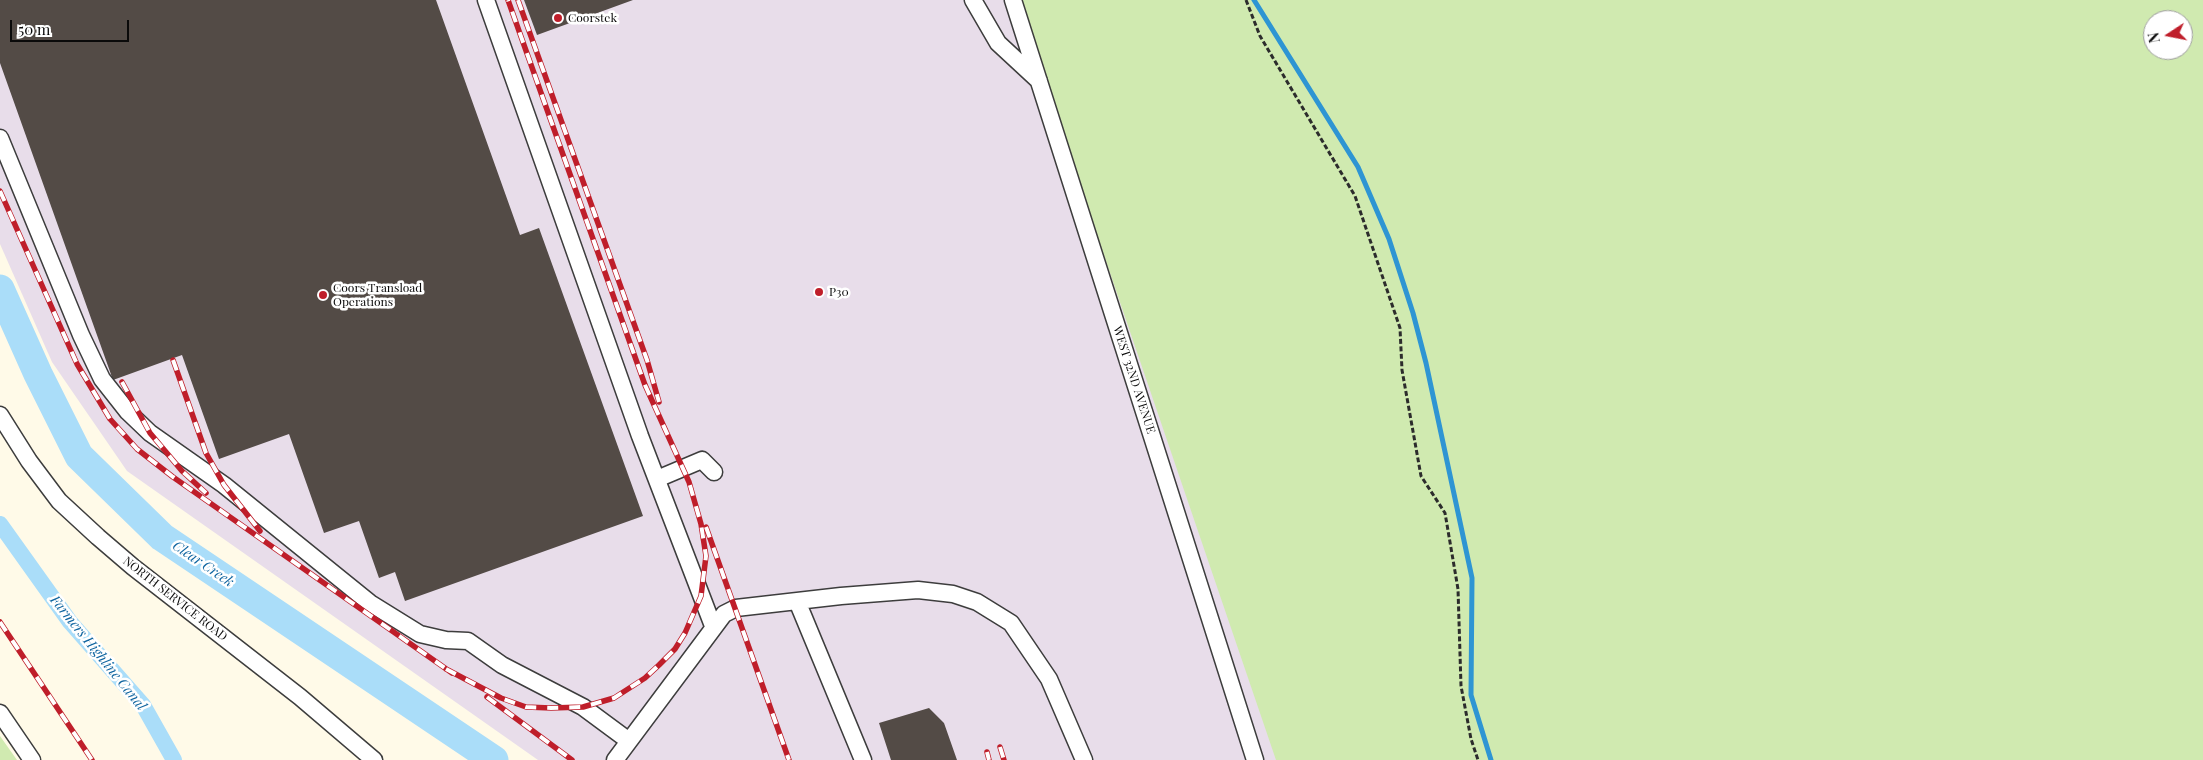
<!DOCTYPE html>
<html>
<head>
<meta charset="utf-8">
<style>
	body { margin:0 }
	#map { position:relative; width:2203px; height:760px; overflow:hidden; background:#fffae8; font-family:"Playfair Display",serif }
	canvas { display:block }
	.north { position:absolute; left:2143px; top:10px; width:50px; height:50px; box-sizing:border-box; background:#fff; border:1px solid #9d9d9d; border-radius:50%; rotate:259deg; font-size:14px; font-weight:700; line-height:20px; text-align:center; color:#0a0a0a }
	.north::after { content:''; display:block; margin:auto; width:18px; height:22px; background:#bf1e2a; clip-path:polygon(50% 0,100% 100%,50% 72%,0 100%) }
	.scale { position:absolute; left:10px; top:20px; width:119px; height:22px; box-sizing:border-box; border:2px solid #0a0a0a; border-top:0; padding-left:6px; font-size:15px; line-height:18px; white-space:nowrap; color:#0a0a0a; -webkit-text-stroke:4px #fff; paint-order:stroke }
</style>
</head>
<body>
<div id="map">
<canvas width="2203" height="760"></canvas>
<div class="north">N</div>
<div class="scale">50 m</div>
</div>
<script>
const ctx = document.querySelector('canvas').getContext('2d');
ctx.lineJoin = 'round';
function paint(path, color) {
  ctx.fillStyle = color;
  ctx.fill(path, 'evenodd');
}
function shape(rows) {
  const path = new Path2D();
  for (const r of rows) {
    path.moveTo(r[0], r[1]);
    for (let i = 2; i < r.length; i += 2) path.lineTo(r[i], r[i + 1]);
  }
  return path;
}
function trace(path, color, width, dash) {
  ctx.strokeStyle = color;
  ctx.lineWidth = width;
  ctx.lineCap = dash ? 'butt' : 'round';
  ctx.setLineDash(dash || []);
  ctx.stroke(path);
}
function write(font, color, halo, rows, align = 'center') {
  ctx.font = font + ' "Playfair Display",serif';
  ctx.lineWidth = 5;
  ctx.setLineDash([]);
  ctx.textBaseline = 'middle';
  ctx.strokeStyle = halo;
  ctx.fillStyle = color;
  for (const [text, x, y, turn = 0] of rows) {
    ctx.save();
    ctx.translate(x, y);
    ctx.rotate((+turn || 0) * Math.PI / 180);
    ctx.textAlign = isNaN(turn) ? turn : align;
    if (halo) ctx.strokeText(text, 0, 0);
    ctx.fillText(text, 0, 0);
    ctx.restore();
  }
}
paint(shape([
	[0,0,1065,0,1297,760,538,760,127,471,52,362,0,244]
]), '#e8ddea');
paint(shape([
	[1017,0,2203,0,2203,760,1276,760],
	[2153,20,2183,20,2183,50,2153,50],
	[0,736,17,760,0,760]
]), '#d0eab0');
trace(shape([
	[1254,0,1358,167,1389,239,1413,313,1426,363,1472,578,1471,695,1491,760]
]), '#2e95d3', 5);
trace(shape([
	[0,524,70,622,143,705,174,760]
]), '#aaddf9', 16);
trace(shape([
	[0,289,38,374,79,456,162,537,494,760]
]), '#aaddf9', 29);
paint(shape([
	[0,0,436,0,520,235,539,228,643,516,405,601,395,572,379,578,359,521,324,533,289,434,219,459,182,355,113,380,0,63],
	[524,0,633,0,537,35],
	[929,708,944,723,957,760,891,760,879,723]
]), '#534b46');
const minor = shape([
	[486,0,640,436,713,626],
	[973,0,998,43,1039,81],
	[1013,0,1255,760],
	[0,138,81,335,102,379,128,412,150,433,224,485,370,603,420,634,446,640,468,641,502,665,583,707,629,741],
	[0,415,29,461,59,501,98,537,133,567,300,697,374,760],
	[657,479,702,460,714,472],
	[797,601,863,760],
	[0,713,32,760],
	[615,760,724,614,736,608,841,596,918,590,953,594,977,602,1011,623,1049,679,1084,760]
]);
trace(minor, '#3d3d3d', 19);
trace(shape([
	[1246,0,1260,36,1355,196,1400,328,1402,370,1421,476,1445,513,1458,589,1461,686,1471,739,1478,760]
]), '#2c2c2c', 3, [5, 2.5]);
trace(minor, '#fff', 16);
const rail = shape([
	[518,0,647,360,659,402],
	[0,191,77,364,110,419,137,449,173,477,452,673],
	[173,360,206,453,224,485,260,531],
	[122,382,150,433,182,471,206,493],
	[706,527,789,760],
	[0,622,92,760],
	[446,669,501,698,526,707,551,708,583,707,614,698,645,678,659,665,675,649,685,633,701,596,706,556,701,524,689,482,645,385,508,0],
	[487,697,572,760],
	[1000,747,1004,760],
	[987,752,989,760]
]);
trace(rail, '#bf1e2a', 5.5);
trace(rail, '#fff', 4, [11]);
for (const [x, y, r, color] of [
	[558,18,5,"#bf1e2a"],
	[819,292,5,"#bf1e2a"],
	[323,295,5,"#bf1e2a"]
]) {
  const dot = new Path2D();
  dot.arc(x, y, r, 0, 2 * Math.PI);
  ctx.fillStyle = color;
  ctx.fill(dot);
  trace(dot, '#fff', 2);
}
write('12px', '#0a0a0a', '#fff', [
	["Coorstek",568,18],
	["Coors Transload",333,288],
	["Operations",333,302],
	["P30",829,292]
], 'left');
write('12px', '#0a0a0a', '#fff', [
	["WEST 32ND AVENUE",1134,380,72],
	["NORTH SERVICE ROAD",175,599,38]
]);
write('italic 14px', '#1065a0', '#fff', [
	["Clear Creek",203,564,34],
	["Farmers Highline Canal",98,653,51]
]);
</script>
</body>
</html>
